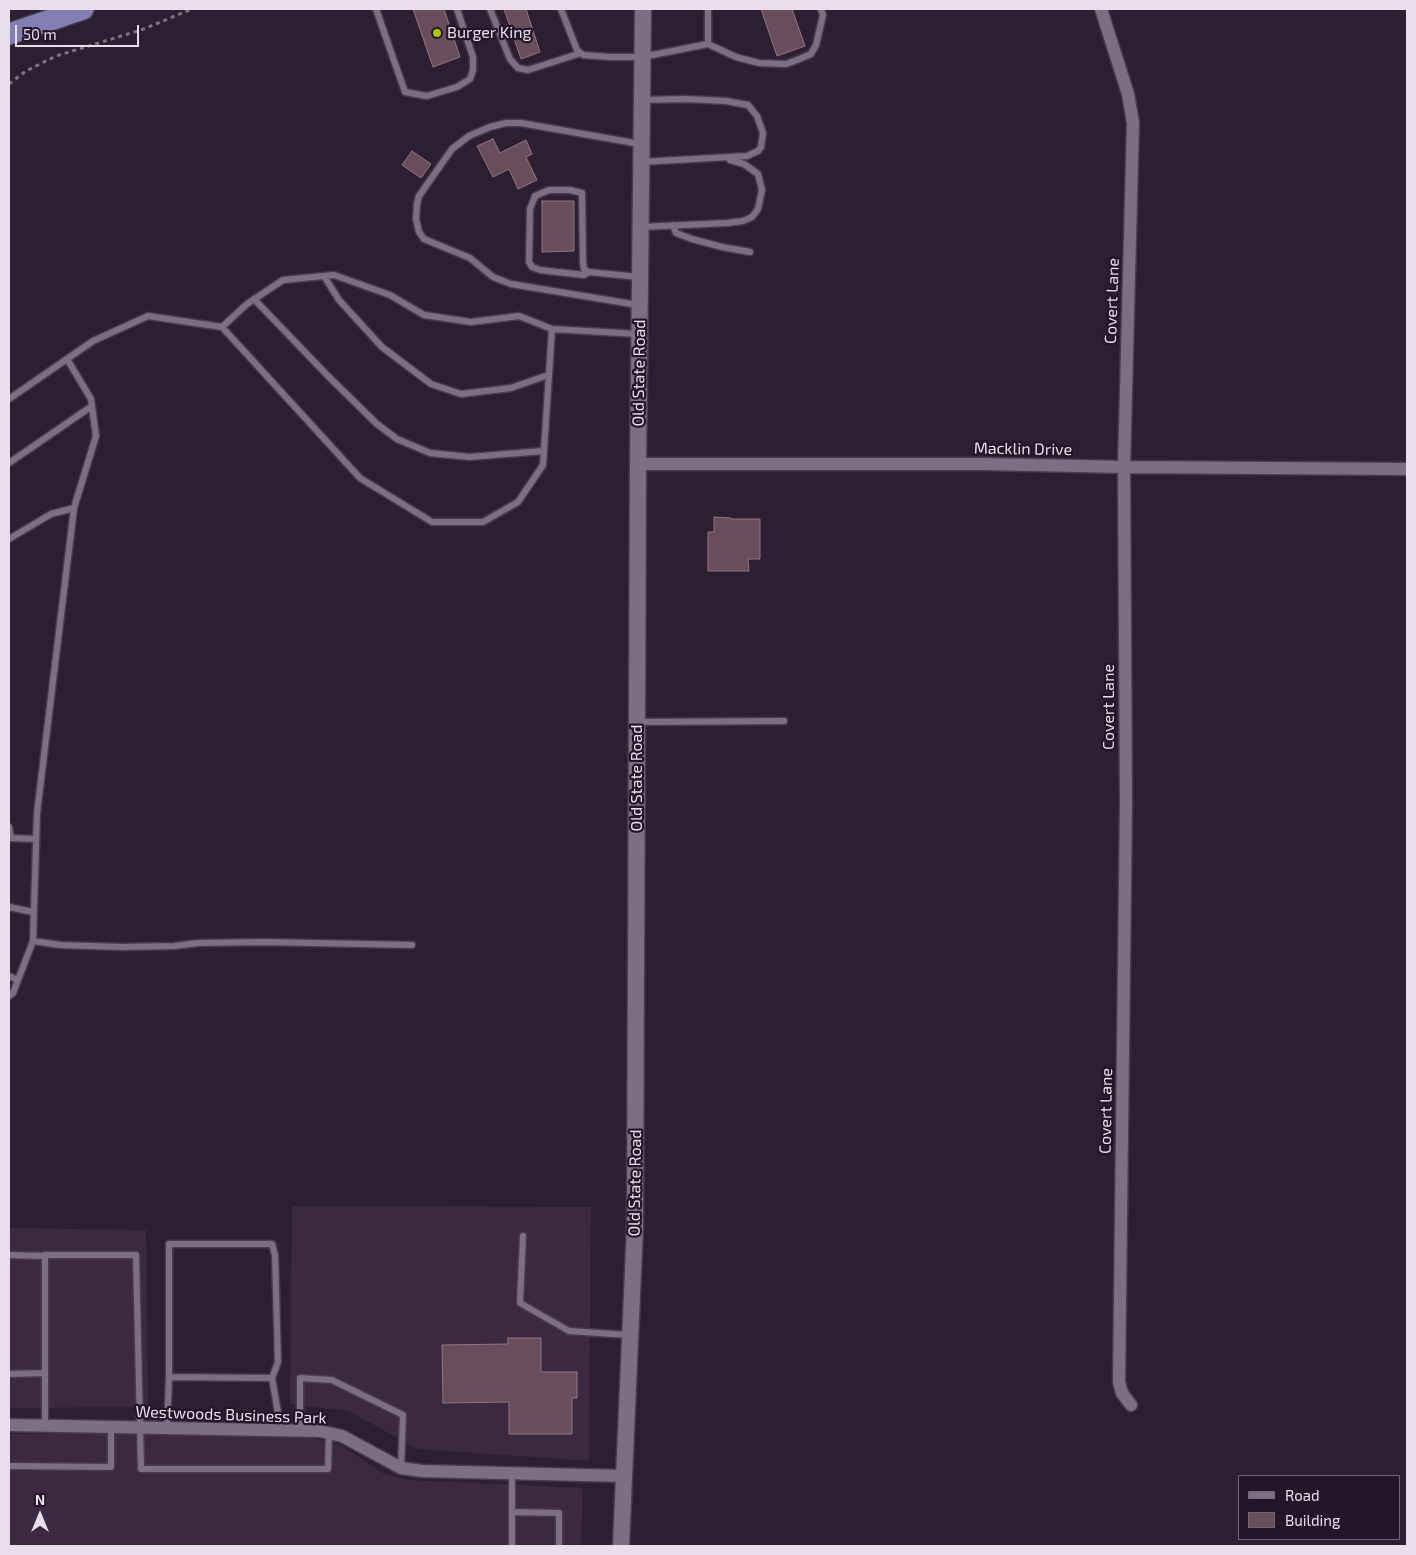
<!DOCTYPE html>
<html>
<head>
<meta charset="utf-8">
<style>
	body { margin:0 }
	#map { position:relative; width:1416px; height:1555px; overflow:hidden; background:#2d1f32; font-family:"Exo 2",sans-serif }
	canvas { display:block }
	.frame { position:absolute; inset:0; border:10px solid #e8dfeb; pointer-events:none }
	.legend { position:absolute; left:1238px; top:1475px; width:162px; height:65px; box-sizing:border-box; background:#231628; border:1px solid #726676; margin:0; padding:6px 9px; list-style:none; font-size:15px; color:#e8dfeb }
	.legend li { display:flex; align-items:center; gap:10px; height:25px }
	.legend b { width:25px; border:1px solid #726676 }
	.north { position:absolute; left:15px; top:1490px; width:50px; height:50px; -webkit-text-stroke:4px #231628; paint-order:stroke; rotate:0deg; font-size:14px; font-weight:700; line-height:20px; text-align:center; color:#e8dfeb }
	.north::after { content:''; display:block; margin:auto; width:18px; height:22px; background:#e8dfeb; clip-path:polygon(50% 0,100% 100%,50% 72%,0 100%) }
	.scale { position:absolute; left:15px; top:25px; width:124px; height:22px; box-sizing:border-box; border:2px solid #e8dfeb; border-top:0; padding-left:6px; font-size:15px; line-height:18px; white-space:nowrap; color:#e8dfeb; -webkit-text-stroke:4px #231628; paint-order:stroke }
</style>
</head>
<body>
<div id="map">
<canvas width="1416" height="1555"></canvas>
<div class="frame"></div>
<ul class="legend">
<li><b style="height:6px;background:#7e6e83"></b>Road</li>
<li><b style="height:14px;background:#684e5a"></b>Building</li>
</ul>
<div class="north">N</div>
<div class="scale">50 m</div>
</div>
<script>
const ctx = document.querySelector('canvas').getContext('2d');
ctx.lineJoin = 'round';
function paint(path, color) {
  ctx.fillStyle = color;
  ctx.fill(path, 'evenodd');
}
function shape(rows) {
  const path = new Path2D();
  for (const r of rows) {
    path.moveTo(r[0], r[1]);
    for (let i = 2; i < r.length; i += 2) path.lineTo(r[i], r[i + 1]);
  }
  return path;
}
function trace(path, color, width, dash) {
  ctx.strokeStyle = color;
  ctx.lineWidth = width;
  ctx.lineCap = dash ? 'butt' : 'round';
  ctx.setLineDash(dash || []);
  ctx.stroke(path);
}
function write(font, color, halo, rows, align = 'center') {
  ctx.font = font + ' "Exo 2",sans-serif';
  ctx.lineWidth = 4.5;
  ctx.setLineDash([]);
  ctx.textBaseline = 'middle';
  ctx.strokeStyle = halo;
  ctx.fillStyle = color;
  for (const [text, x, y, turn = 0] of rows) {
    ctx.save();
    ctx.translate(x, y);
    ctx.rotate((+turn || 0) * Math.PI / 180);
    ctx.textAlign = isNaN(turn) ? turn : align;
    if (halo) ctx.strokeText(text, 0, 0);
    ctx.fillText(text, 0, 0);
    ctx.restore();
  }
}
paint(shape([
	[292,1206,591,1207,589,1461,417,1449,349,1411,290,1404],
	[9,1228,146,1230,148,1407,9,1408],
	[60,1433,307,1437,343,1446,382,1473,408,1480,583,1488,581,1546,9,1546,9,1434]
]), '#3b2940');
const building = shape([
	[413,9,444,9,460,57,433,67,413,9],
	[504,9,526,9,540,52,521,59,504,9],
	[761,9,792,9,805,46,777,56,761,9],
	[493,139,500,153,526,140,532,154,526,157,537,180,518,189,509,169,493,177,477,146,493,139],
	[412,151,431,164,421,178,402,165,412,151],
	[542,201,574,201,574,251,542,252,542,201],
	[714,517,731,518,731,519,760,519,760,559,748,559,749,571,708,571,708,532,714,532,714,517],
	[508,1338,541,1338,541,1372,577,1372,577,1398,572,1398,572,1434,509,1434,509,1402,443,1403,442,1345,508,1344,508,1338]
]);
paint(building, '#684e5a');
trace(building, '#917682', 1);
const service = shape([
	[376,9,405,92,427,96,457,87,470,79,473,70,473,57,457,9],
	[490,9,510,59,518,68,528,70,581,53],
	[561,9,577,50,583,55,610,57,642,57,708,44,708,9],
	[708,44,736,57,759,63,786,64,797,60,811,54,816,45,823,15,821,9],
	[641,162,747,156,758,151,761,147,763,133,757,116,748,105,726,101,686,99,643,100],
	[673,225,676,233,692,239,722,247,750,252],
	[641,227,727,223,743,221,752,217,758,209,762,190,758,174,744,164,730,160],
	[589,272,584,269,583,262,582,193,570,190,549,190,535,196,530,209,529,262,532,267,540,270,584,275,589,272,639,277],
	[324,276,339,300,382,347,431,384,461,394,511,388,548,375],
	[254,299,328,376,377,424,397,439,430,453,469,457,543,451],
	[638,305,511,284,493,277,470,258,424,239,419,232,416,219,417,204,419,196,452,149,469,136,490,127,506,123,521,123,640,144],
	[222,327,360,478,432,522,483,522,518,502,543,465,552,329],
	[9,399,93,341,148,316,222,327,247,304,283,280,334,275,390,295,424,315,471,322,519,316,552,329,638,334],
	[9,463,92,406],
	[9,539,51,514,74,508],
	[638,722,784,721],
	[9,827,11,838,36,839],
	[9,907,33,912],
	[33,941,60,945,121,947,174,946,198,943,264,942,412,945],
	[9,976,18,980],
	[9,996,13,993,33,941,37,813,74,508,96,436,91,399,67,359],
	[523,1236,520,1303,569,1331,629,1335],
	[9,1255,45,1256],
	[9,1374,45,1373],
	[169,1377,169,1244,272,1244,275,1255,278,1362,272,1378],
	[45,1426,45,1255,136,1255,141,1469,328,1469,329,1433],
	[167,1428,169,1377,272,1378,281,1430],
	[300,1430,300,1378,332,1380,403,1415,401,1468],
	[9,1466,111,1467,111,1427],
	[512,1512,559,1513,559,1546],
	[512,1546,512,1473]
]);
const minor = shape([
	[1101,9,1128,94,1133,123,1124,467,1126,802,1119,1382,1122,1393,1131,1405],
	[638,464,984,464,1124,467,1407,469],
	[9,1425,320,1431,342,1436,401,1468,422,1471,624,1476]
]);
const tertiary = shape([
	[621,1546,635,1226,638,464,643,9]
]);
const trunk = shape([
	[9,34,83,9]
]);
trace(service, '#483c4b', 9);
trace(minor, '#483c4b', 15);
trace(tertiary, '#483c4b', 19);
trace(trunk, '#483c4b', 24);
trace(shape([
	[9,84,26,71,56,56,141,30,192,9]
]), '#7f7383', 3, [4, 4]);
trace(service, '#7e6e83', 6);
trace(minor, '#7e6e83', 12);
trace(tertiary, '#7e6e83', 16);
trace(trunk, '#837eb4', 21);
for (const [x, y, r, color] of [
	[437,33,5,"#abc614"]
]) {
  const dot = new Path2D();
  dot.arc(x, y, r, 0, 2 * Math.PI);
  ctx.fillStyle = color;
  ctx.fill(dot);
  trace(dot, '#231628', 2);
}
write('16px', '#e8dfeb', '#231628', [
	["Burger King",447,33]
], 'left');
write('16px', '#e8dfeb', '#231628', [
	["Covert Lane",1112,301,-88],
	["Old State Road",639,373,-89],
	["Macklin Drive",1023,449,1],
	["Covert Lane",1109,707,-90],
	["Old State Road",637,778,-90],
	["Covert Lane",1106,1111,-89],
	["Old State Road",635,1183,-89],
	["Westwoods Business Park",231,1415,2]
]);
</script>
</body>
</html>
